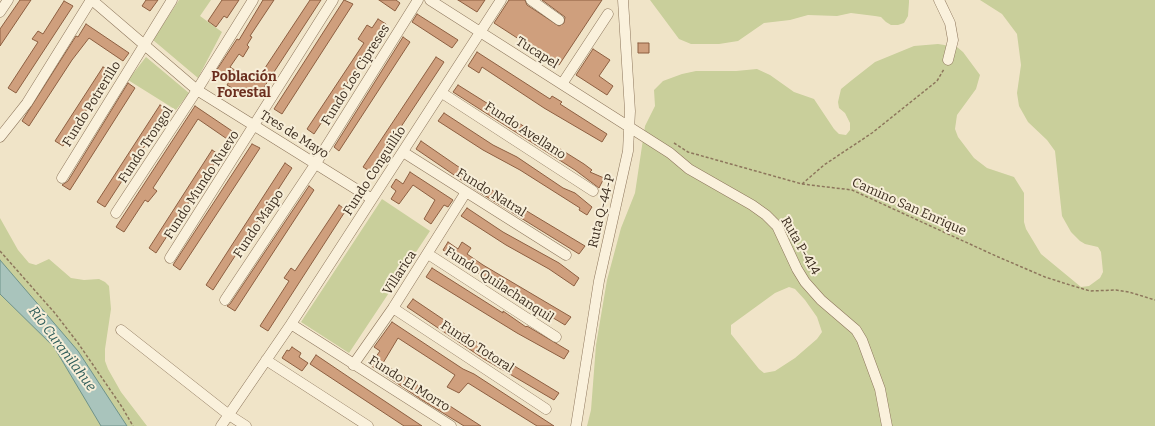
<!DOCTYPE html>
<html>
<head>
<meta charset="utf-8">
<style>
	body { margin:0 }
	canvas { display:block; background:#f0e4c8 }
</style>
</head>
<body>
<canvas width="1155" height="426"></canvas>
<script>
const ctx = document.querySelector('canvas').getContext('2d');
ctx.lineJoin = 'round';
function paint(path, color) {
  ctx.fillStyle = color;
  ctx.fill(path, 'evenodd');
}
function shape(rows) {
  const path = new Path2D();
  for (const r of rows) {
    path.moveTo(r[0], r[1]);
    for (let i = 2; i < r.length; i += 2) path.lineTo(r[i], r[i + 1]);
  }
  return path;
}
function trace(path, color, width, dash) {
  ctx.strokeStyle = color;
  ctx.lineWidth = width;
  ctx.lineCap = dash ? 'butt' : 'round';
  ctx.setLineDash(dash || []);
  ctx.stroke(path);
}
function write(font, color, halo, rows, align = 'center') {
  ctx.font = font + ' Bitter,serif';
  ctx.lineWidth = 4;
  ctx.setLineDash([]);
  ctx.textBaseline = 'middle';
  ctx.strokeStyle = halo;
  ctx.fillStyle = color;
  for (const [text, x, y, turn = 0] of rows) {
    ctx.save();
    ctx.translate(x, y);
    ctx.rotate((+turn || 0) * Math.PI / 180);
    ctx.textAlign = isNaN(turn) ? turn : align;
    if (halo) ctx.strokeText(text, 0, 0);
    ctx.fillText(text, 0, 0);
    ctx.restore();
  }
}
paint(shape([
	[179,0,211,0,200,16,222,32,198,78,153,40],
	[650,0,909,0,909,2,908,16,904,23,898,25,891,25,886,22,881,17,875,16,851,13,837,16,808,15,790,20,764,23,738,41,719,44,691,44,679,39],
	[980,0,1155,0,1155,426,587,426,591,410,596,345,607,280,621,228,635,193,645,126,655,106,654,90,663,81,682,74,696,71,736,71,757,69,770,75,794,92,814,99,834,129,839,134,846,135,850,130,850,123,845,113,839,108,838,102,841,89,852,80,875,62,914,46,938,44,957,47,963,52,980,75,976,89,957,115,955,129,958,137,974,158,987,168,1014,177,1024,193,1024,222,1026,229,1041,254,1081,287,1089,286,1100,278,1103,272,1101,252,1098,247,1085,244,1080,241,1071,232,1062,216,1055,151,1047,140,1028,122,1019,106,1017,93,1021,65,1017,34,1002,14],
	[789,287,795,289,805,300,817,317,822,332,817,339,795,358,775,371,764,373,759,369,731,334,731,325,775,293],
	[146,57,189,93,176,110,128,80],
	[382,199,430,231,349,353,301,322],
	[0,218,18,250,29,263,36,265,49,259,71,278,84,280,99,279,105,282,109,286,111,309,105,349,105,361,108,369,121,392,147,426,0,426]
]), '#c9cf9b');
const water = shape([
	[0,260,78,351,127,426,101,426,54,347,0,294,0,260]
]);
paint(water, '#a9c4bc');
trace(water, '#6f938a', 1);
const building = shape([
	[20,0,31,0,0,46,0,29,20,0],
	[146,0,158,0,150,11,142,6,146,0],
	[222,0,239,0,227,18,224,16,216,27,208,21,222,0],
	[263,0,274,0,250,36,252,37,247,45,249,47,243,57,239,54,230,67,255,83,310,0,321,0,257,98,249,92,246,96,227,85,230,80,216,71,237,39,239,40,263,0],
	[344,0,353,4,282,114,274,109,344,0],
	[379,0,396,0,400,3,395,11,379,0],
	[458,0,485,0,477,12,458,0],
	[509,0,525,0,527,5,559,26,564,23,565,17,542,0,602,0,559,65,494,23,509,0],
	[64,1,73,6,16,93,8,88,38,42,32,39,38,31,43,34,64,1],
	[417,14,458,40,452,48,412,22,417,14],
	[378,19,386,24,314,134,307,129,364,43,358,39,367,25,372,28,378,19],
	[86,24,129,53,123,61,89,38,72,60,29,126,22,121,76,36,78,37,86,24],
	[403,37,410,42,339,151,334,147,403,37],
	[638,43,649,43,649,53,638,53,638,43],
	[593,49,610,60,599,76,613,86,607,95,576,75,593,49],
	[477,52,550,99,552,96,562,102,560,104,607,134,602,142,544,108,482,67,479,73,468,66,477,52],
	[436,57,444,62,371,172,363,167,436,57],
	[103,67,111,72,63,146,55,141,103,67],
	[128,83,135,88,70,190,62,185,68,181,128,83],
	[458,85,584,164,592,170,590,172,604,178,599,188,575,170,453,92,458,85],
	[160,105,168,110,105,207,97,202,160,105],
	[195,106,235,133,230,141,198,119,153,188,157,191,148,202,145,200,124,232,116,227,195,106],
	[444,113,493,145,517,157,563,188,575,193,592,207,587,215,579,210,580,208,520,170,483,150,438,121,444,113],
	[421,141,495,192,585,246,579,254,479,192,416,149,421,141],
	[252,144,260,148,180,270,173,265,252,144],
	[212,150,220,155,156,253,149,248,212,150],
	[285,163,292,168,213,290,206,285,285,163],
	[410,172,453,200,448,207,444,205,431,224,424,219,435,200,413,185,399,204,391,199,396,191,391,187,396,179,403,184,410,172],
	[309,186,314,190,235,311,227,306,230,304,309,186],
	[339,205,346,210,268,331,260,326,289,281,284,278,291,268,295,271,339,205],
	[467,208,503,232,559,263,579,278,574,286,549,269,506,245,461,216,467,208],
	[448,242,458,249,462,242,471,248,467,254,483,265,571,317,565,325,461,263,443,250,448,242],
	[432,268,503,313,503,311,526,327,527,326,569,351,564,359,517,333,426,277,432,268],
	[413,299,493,353,559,393,554,400,484,359,407,307,413,299],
	[392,322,463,369,474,374,554,426,537,426,468,383,459,393,447,387,455,375,398,338,383,363,481,426,464,426,422,400,370,365,380,351,374,347,392,322],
	[292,347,301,353,299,357,308,363,302,371,282,358,287,350,289,351,292,347],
	[316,355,356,382,422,426,404,426,310,364,316,355]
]);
paint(building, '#cf9f7d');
trace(building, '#8d5f41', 1);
const minor = shape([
	[92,0,197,90,372,199],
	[430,0,670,153,689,169,752,205,766,215,777,226,797,269,805,282,821,300,856,330,862,340,880,389,887,426],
	[531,0,559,20],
	[939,0,950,23,953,40,948,60],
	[0,12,8,0],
	[562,84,608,14],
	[442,93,593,191],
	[0,137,27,103,91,0],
	[403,152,566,255],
	[62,178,172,0],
	[116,213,197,90,253,0],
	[428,254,556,337],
	[170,258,333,0],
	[225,300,316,163,418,0],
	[393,308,546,409],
	[291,324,451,426],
	[121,330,229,415,246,426],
	[266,360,368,426],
	[353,365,393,308,466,192],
	[221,426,291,324,501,0],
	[576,426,599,281,628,151,630,111,623,0]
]);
trace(minor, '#8d765c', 11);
trace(shape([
	[674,143,688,152,802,184,852,190,996,256,1045,277,1070,285,1090,291,1116,290,1129,292,1155,300],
	[802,184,824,165,872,133,937,81,944,69],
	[0,251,54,312,78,343,122,407,133,426]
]), '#8d765c', 1.5, [3, 2]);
trace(minor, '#faf1dc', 10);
write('13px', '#3d2e20', '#f7eed8', [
	["Tucapel",537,53,32],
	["Fundo Los Cipreses",356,75,-58],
	["Fundo Potrerillo",92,104,-58],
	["Fundo Avellano",525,131,33],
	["Tres de Mayo",294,135,32],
	["Fundo Trongol",146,145,-57],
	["Fundo Conguillío",375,171,-57],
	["Fundo Mundo Nuevo",202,185,-57],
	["Fundo Natral",491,193,32],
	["Camino San Enrique",909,207,24],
	["Ruta Q-44-P",602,211,-76],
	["Fundo Maipo",259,224,-56],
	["Ruta P-414",800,246,60],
	["Villarica",400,273,-57],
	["Fundo Quilachanquil",499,285,33],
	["Fundo Totoral",477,347,33],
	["Fundo El Morro",409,384,32]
]);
write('bold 14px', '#6b2e1e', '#f7eed8', [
	["Población",244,77],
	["Forestal",244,93]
]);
write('italic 14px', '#2f5d5a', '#f7eed8', [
	["Río Curanilahue",62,349,53]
]);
</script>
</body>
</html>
